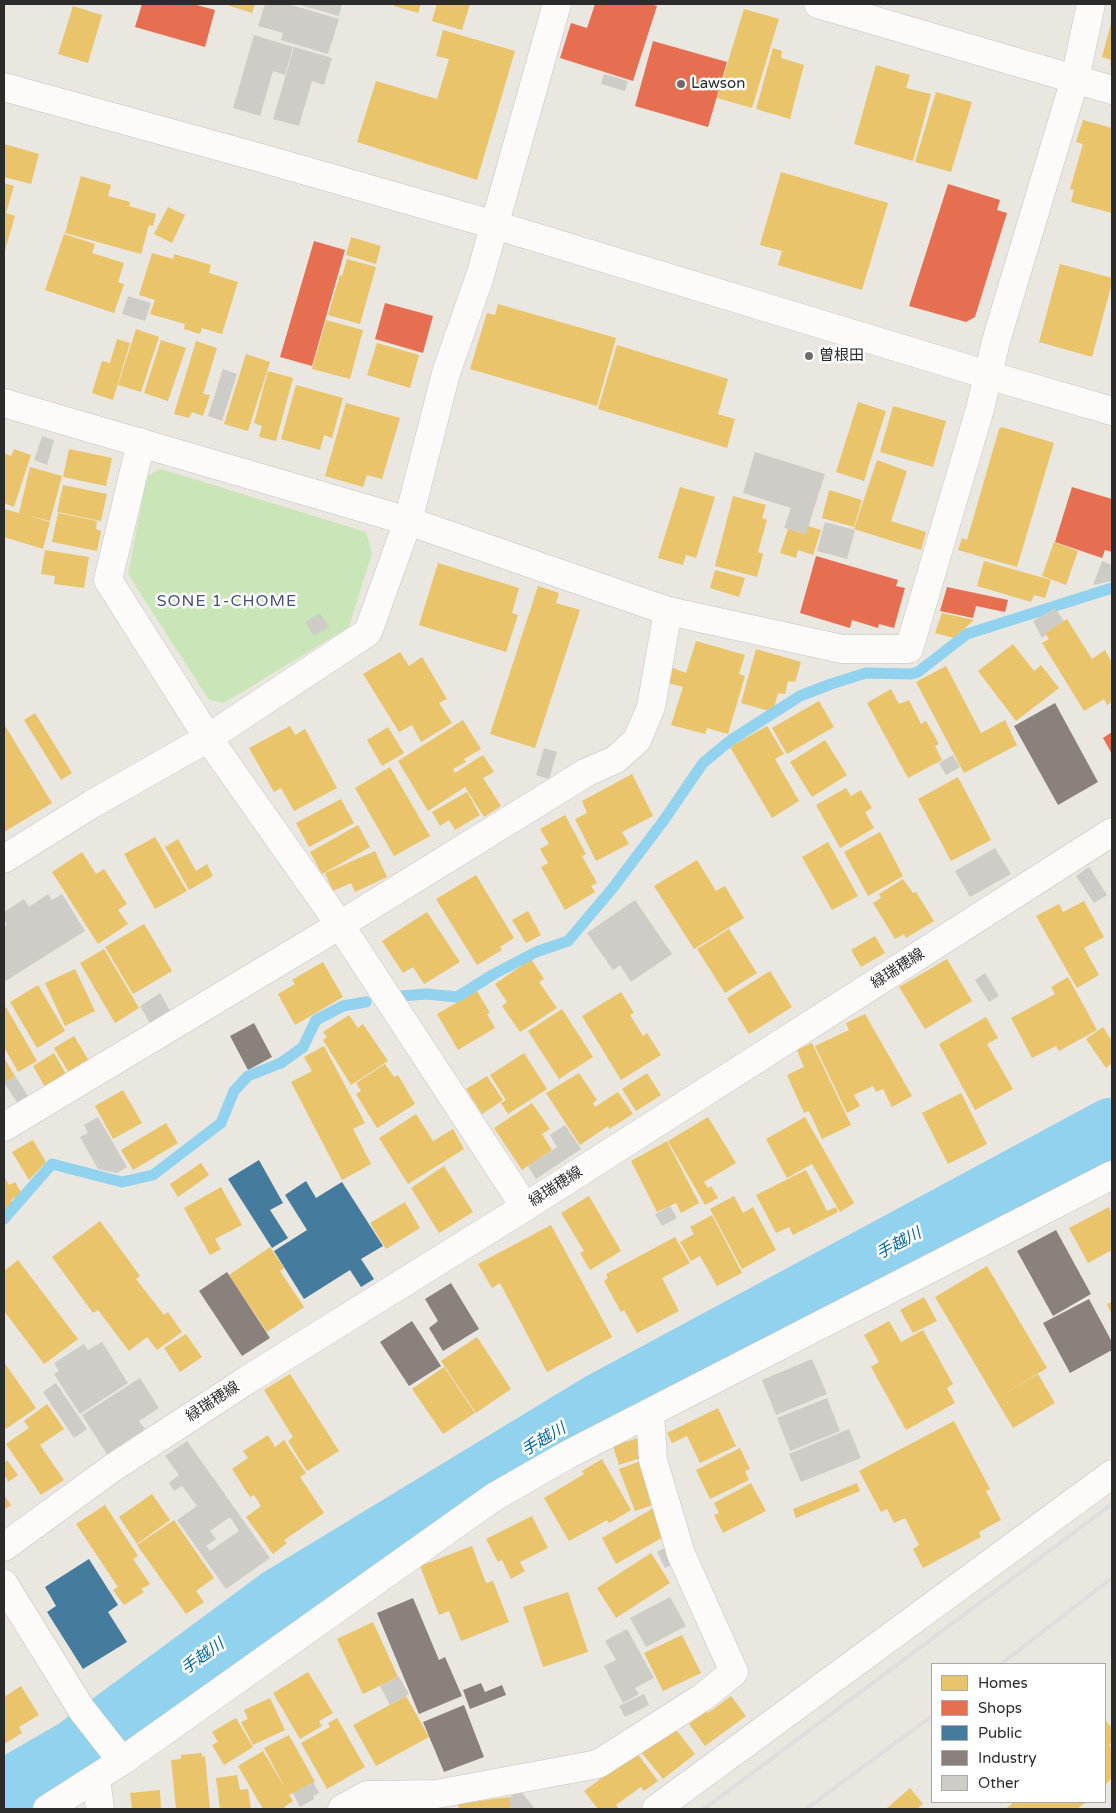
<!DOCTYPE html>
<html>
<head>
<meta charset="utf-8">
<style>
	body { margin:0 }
	#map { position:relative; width:1116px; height:1813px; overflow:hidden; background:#eae6e0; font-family:"Varela Round",sans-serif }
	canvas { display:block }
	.frame { position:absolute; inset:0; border:5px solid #2b2b2b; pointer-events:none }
	.legend { position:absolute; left:931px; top:1663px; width:175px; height:140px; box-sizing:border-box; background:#fff; border:1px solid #aaa; margin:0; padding:6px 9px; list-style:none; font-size:15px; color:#2b2b2b }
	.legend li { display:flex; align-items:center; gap:10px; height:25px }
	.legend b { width:25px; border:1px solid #aaa }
</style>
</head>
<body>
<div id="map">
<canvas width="1116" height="1813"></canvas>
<div class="frame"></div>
<ul class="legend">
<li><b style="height:14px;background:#e9c46a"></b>Homes</li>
<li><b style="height:14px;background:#e76f51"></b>Shops</li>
<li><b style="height:14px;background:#457b9d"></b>Public</li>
<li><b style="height:14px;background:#8a817c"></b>Industry</li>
<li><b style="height:14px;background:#ceccc7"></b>Other</li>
</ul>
</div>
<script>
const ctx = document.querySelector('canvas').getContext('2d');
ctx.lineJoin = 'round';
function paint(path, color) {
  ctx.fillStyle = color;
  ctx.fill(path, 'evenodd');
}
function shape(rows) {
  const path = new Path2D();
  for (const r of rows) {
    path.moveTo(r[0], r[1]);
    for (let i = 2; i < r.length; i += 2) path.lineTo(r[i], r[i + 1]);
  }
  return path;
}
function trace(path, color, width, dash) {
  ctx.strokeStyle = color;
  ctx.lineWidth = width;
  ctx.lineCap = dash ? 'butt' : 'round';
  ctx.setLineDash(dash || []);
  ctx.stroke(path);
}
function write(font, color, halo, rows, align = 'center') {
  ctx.font = font + ' "Varela Round","Noto Sans JP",sans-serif';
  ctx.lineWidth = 5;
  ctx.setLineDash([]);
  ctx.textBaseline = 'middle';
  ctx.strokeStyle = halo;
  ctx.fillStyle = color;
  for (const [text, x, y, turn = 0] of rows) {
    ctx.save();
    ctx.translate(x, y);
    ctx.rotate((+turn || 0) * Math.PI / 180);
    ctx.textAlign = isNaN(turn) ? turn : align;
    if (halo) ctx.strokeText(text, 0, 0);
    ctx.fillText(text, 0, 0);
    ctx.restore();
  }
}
paint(shape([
	[161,469,366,532,372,553,349,627,224,703,209,700,128,574,147,476]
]), '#cae6b8');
paint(shape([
	[224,4,255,4,252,13],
	[394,4,421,4,418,13,394,6],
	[437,4,470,4,462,30,432,21],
	[73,6,102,15,88,63,58,54],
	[744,9,779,19,752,108,717,98],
	[1112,20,1112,65,1110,65,1111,60,1102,57],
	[443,30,515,51,477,180,357,142,376,81,437,99,449,59,436,56],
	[773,48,782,51,781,58,804,65,790,119,756,109],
	[876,65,910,75,906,88,931,94,913,161,854,144],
	[936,92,972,102,951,172,915,162],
	[1083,120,1112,128,1112,213,1071,202,1074,190,1070,189,1083,144,1076,142],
	[4,144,39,154,31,184,4,177],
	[781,172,888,203,862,290,778,265,782,251,760,245],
	[81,176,111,185,108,196,130,202,129,206,156,214,153,226,149,225,141,254,65,233],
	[4,183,14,186,6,213,15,216,5,250,4,249],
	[168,207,185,215,172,243,154,234],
	[64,234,95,244,92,253,124,263,118,282,124,284,114,313,45,290],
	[351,237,381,246,376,264,346,255],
	[152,253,173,259,174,254,211,265,209,273,238,282,222,334,202,328,200,334,184,329,185,324,150,314,155,300,139,295],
	[347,259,376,267,360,324,328,315,340,275,342,276],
	[1060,264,1112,278,1112,283,1092,357,1039,342],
	[498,304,616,338,597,406,470,369,487,313,495,315],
	[326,320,363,330,350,379,312,369],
	[136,329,159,337,141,392,118,385],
	[117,339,130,343,113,400,92,393,102,361,110,363],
	[161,340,186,348,168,401,144,393],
	[196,341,217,348,203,394,210,395,203,416,192,412,189,418,174,414],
	[377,343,419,355,410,388,367,375],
	[617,345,728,379,718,414,735,419,727,448,598,409],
	[246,354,270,362,248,431,224,424],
	[268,371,293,378,276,441,259,437,262,426,254,423],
	[296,385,343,398,332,438,324,435,320,450,281,439],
	[858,402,886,411,864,481,836,472],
	[346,403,400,418,382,479,367,475,363,487,325,476],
	[893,406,946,421,933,467,880,452],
	[1002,427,1054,443,1017,567,958,550,962,538,967,540,999,429],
	[14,449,31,455,14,507,4,503,4,453,11,456],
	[69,449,112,458,106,486,63,477],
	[877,460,907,471,891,521,926,532,921,550,854,529],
	[30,467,62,476,50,521,29,516,50,522,43,549,4,537,4,509,19,513],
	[63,485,107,494,101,521,57,512],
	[680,487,715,497,696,558,686,555,683,565,658,558],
	[829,490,862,500,854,527,822,518],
	[733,496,766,505,762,518,767,520,758,552,763,554,757,577,715,566],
	[58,513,97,521,96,529,101,531,97,551,52,542],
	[808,526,821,530,813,555,798,550,796,558,780,553,788,529,806,534],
	[1054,542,1078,551,1066,585,1042,576],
	[45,550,89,557,84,588,54,584,55,576,41,574],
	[984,561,1051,580,1045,598,1034,595,1031,602,977,586],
	[438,563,519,588,512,613,518,615,506,652,419,625],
	[715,570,745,578,739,597,710,588],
	[538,586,559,593,556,603,580,610,535,748,490,734],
	[942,613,974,620,954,638,935,633],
	[1067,619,1092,659,1105,650,1112,663,1112,702,1107,705,1104,699,1084,711,1042,643,1049,639,1045,633],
	[696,641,745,655,739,674,745,676,728,734,707,728,705,734,671,725,683,687,668,683,673,668,686,673],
	[1013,644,1034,671,1041,665,1059,688,1016,721,978,671],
	[756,649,801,662,795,682,788,681,785,694,778,693,773,712,741,703],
	[400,652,409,666,422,657,447,699,439,703,452,723,421,742,412,725,399,732,363,674],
	[946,666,981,733,1005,720,1017,745,964,773,916,682],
	[891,689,899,704,909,700,921,724,926,721,939,744,935,746,942,760,908,778,867,703],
	[819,701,834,727,787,754,772,728],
	[35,713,72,773,61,780,24,720],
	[463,720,481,749,464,759,466,762,453,769,455,773,483,755,494,772,483,778,501,806,484,817,465,787,428,811,398,761],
	[4,724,52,803,4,832],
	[290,726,295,735,305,729,337,788,294,811,281,788,274,792,249,748],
	[767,726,784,754,775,759,799,801,772,818,730,747],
	[388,727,404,753,382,766,367,740],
	[825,740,847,775,812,797,790,762],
	[390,767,430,836,394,856,355,788],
	[632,774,653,816,622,832,629,844,596,861,575,819,587,813,582,801],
	[958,777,991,840,951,861,918,799],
	[846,788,851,796,861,790,872,808,865,812,874,828,840,848,816,805],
	[467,792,480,815,455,830,449,820,440,826,432,812],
	[341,799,354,823,309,847,296,823],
	[565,815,586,854,582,856,597,883,591,886,595,892,565,910,541,867,548,863,540,849,549,844,540,829],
	[358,825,370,847,322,874,310,852],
	[880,832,903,876,868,896,844,852],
	[155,837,187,891,155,909,124,854],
	[178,839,196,871,207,864,213,876,189,890,165,847],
	[828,842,858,896,832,910,802,857],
	[375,851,387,877,355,892,351,883,333,891,325,873],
	[82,852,96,874,104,869,127,904,118,910,128,924,98,944,52,872],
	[697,860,716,891,725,886,744,918,694,949,654,886],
	[476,875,514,938,500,947,502,950,477,965,436,899],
	[903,879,913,893,916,892,934,921,906,938,904,934,895,939,873,903,881,898,879,894],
	[1084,901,1104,937,1084,948,1099,975,1077,988,1036,916,1059,904,1063,912],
	[528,911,541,935,526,943,512,920],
	[427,912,460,962,424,984,413,967,403,973,382,941],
	[144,924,172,971,133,994,105,947],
	[729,929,757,973,725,993,697,949],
	[875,936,885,953,861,967,851,950],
	[104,949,139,1008,115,1023,80,963],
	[531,959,544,979,539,982,557,1008,520,1032,502,1006,507,1002,495,984],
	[947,959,972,1001,925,1029,899,987],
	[323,962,343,997,295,1025,278,994,295,984,292,980],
	[75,969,95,1011,65,1026,45,983],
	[770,971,792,1007,749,1034,727,998],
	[1068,977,1097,1030,1059,1051,1056,1046,1032,1058,1011,1018,1055,994,1051,987],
	[38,985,65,1031,37,1048,10,1002],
	[477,991,490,1013,487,1014,495,1028,458,1050,437,1014],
	[621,992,634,1013,630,1015,643,1036,647,1033,661,1055,621,1080,582,1016],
	[6,1007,37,1061,18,1072,4,1047,4,1008],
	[562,1009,593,1057,559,1079,528,1031],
	[865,1014,912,1096,892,1107,883,1089,876,1092,873,1086,854,1095,860,1106,847,1113,815,1046,849,1030,846,1023],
	[349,1015,358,1028,363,1024,388,1061,351,1085,323,1040,327,1037,323,1032],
	[986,1017,998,1038,987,1044,1013,1089,975,1110,939,1044],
	[1103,1027,1112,1041,1112,1063,1106,1068,1086,1039],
	[74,1036,89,1061,69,1073,54,1048],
	[812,1043,851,1125,822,1139,809,1111,804,1113,787,1075,804,1067,797,1050],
	[324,1046,365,1123,353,1129,371,1164,342,1180,291,1082,312,1071,304,1057],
	[54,1053,66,1074,45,1087,33,1066],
	[524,1053,547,1089,508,1114,501,1103,506,1100,490,1075],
	[4,1058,15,1076,4,1083],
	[385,1064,394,1077,398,1075,415,1104,377,1128,356,1094,361,1091,356,1083],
	[579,1073,597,1100,593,1103,595,1107,618,1092,633,1114,609,1129,608,1126,580,1145,546,1093],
	[647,1073,661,1095,636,1111,622,1089],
	[487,1076,503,1100,482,1114,466,1089],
	[123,1090,142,1123,113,1139,95,1106],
	[961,1093,987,1144,948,1164,922,1113],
	[532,1103,550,1129,542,1134,552,1150,522,1170,494,1128],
	[416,1114,433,1141,453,1129,464,1149,408,1184,379,1138],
	[708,1117,736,1163,704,1182,708,1188,711,1186,718,1198,705,1205,668,1141],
	[805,1117,854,1203,840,1212,812,1164,787,1178,766,1139],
	[166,1123,178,1143,133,1170,121,1150],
	[33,1140,46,1162,29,1180,12,1152],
	[667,1141,699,1203,681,1213,676,1203,657,1212,631,1161],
	[201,1163,209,1175,178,1197,170,1184],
	[444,1166,473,1212,439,1233,411,1188],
	[806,1170,827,1211,836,1207,838,1212,793,1235,789,1227,776,1233,756,1195],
	[4,1176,9,1185,15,1182,22,1194,11,1200,14,1206,4,1212],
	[221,1187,242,1225,215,1239,221,1249,210,1255,184,1208],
	[589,1196,621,1251,590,1270,580,1253,584,1251,561,1213],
	[734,1196,743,1213,753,1207,776,1250,742,1269,710,1209],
	[405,1202,420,1228,386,1249,370,1223],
	[1109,1207,1112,1214,1112,1250,1088,1263,1069,1228],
	[712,1215,742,1273,717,1286,700,1256,691,1261,680,1242,694,1234,690,1227],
	[100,1221,140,1276,136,1279,164,1315,168,1312,182,1332,157,1350,147,1337,129,1351,98,1310,93,1313,52,1257],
	[551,1225,612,1337,547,1372,500,1283,492,1288,478,1264],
	[675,1237,690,1263,662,1278,679,1311,637,1333,624,1310,621,1312,604,1281,608,1278,606,1274],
	[270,1247,284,1268,280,1271,304,1307,267,1332,229,1275],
	[18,1260,78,1339,44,1364,4,1311,4,1271],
	[987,1266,1047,1368,1000,1396,1038,1374,1055,1403,1013,1428,935,1297],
	[924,1297,937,1321,913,1333,900,1310],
	[1112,1302,1112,1315,1107,1304],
	[889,1321,901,1342,923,1330,953,1384,947,1388,955,1403,906,1430,871,1367,879,1362,864,1335],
	[186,1334,202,1357,180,1372,164,1348],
	[477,1337,511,1389,476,1413,441,1361],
	[4,1362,36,1408,6,1429,4,1426],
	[444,1367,475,1413,443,1434,412,1389],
	[290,1374,339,1451,307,1471,288,1441,293,1437,264,1390],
	[47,1404,64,1429,40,1445,64,1480,41,1495,6,1444,29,1428,24,1421],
	[718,1408,736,1446,700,1463,687,1436,672,1443,667,1433],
	[954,1421,990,1489,986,1491,1001,1520,979,1532,981,1537,923,1568,913,1549,919,1545,905,1518,894,1523,887,1509,881,1512,859,1471],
	[268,1435,275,1447,284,1440,306,1473,300,1477,324,1513,284,1540,287,1543,273,1554,246,1517,261,1506,254,1495,250,1497,232,1469,248,1458,243,1451],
	[641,1437,647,1456,619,1465,613,1446],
	[740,1448,750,1469,745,1471,749,1480,710,1499,696,1470],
	[602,1459,631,1510,609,1523,607,1520,569,1541,544,1498,584,1474,582,1471],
	[646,1459,662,1502,635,1511,619,1469],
	[7,1460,18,1475,8,1482,6,1477,4,1479,4,1463],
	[751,1483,766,1511,723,1533,714,1515,719,1513,714,1503],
	[857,1483,860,1491,796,1518,793,1509],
	[152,1494,170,1520,137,1544,119,1517],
	[4,1495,11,1505,4,1510],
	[105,1505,138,1556,133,1559,150,1584,141,1589,144,1592,124,1605,113,1590,118,1587,76,1524],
	[657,1506,672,1532,616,1564,602,1538],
	[532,1516,548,1548,520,1562,525,1571,511,1579,502,1560,498,1562,486,1539],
	[174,1520,214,1578,196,1591,204,1602,186,1614,137,1545],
	[472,1546,486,1583,493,1581,509,1622,461,1641,449,1611,439,1615,420,1566],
	[651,1553,670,1583,616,1618,597,1588],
	[568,1592,588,1652,543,1667,523,1607],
	[373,1622,398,1677,363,1694,337,1639],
	[682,1635,701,1673,663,1691,644,1653],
	[308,1672,333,1713,319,1721,322,1726,300,1739,273,1693],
	[21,1686,39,1715,19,1727,22,1733,4,1744,4,1697],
	[406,1696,429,1737,376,1766,353,1725],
	[731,1696,746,1716,705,1746,689,1724,707,1711,708,1713],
	[270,1698,285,1730,253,1745,241,1722,248,1719,244,1710],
	[236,1718,253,1747,224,1765,212,1745,218,1742,212,1732],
	[337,1718,365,1767,327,1789,301,1743,330,1727,328,1723],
	[1105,1720,1112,1728,1112,1742,1109,1745,1112,1748,1112,1778,1105,1785],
	[674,1727,695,1754,663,1779,642,1753],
	[289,1735,315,1782,289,1795,293,1801,284,1807,285,1809,263,1809,238,1766,263,1751,285,1788,264,1748],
	[636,1752,658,1781,644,1791,641,1787,616,1805,619,1809,598,1809,584,1791],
	[202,1753,202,1757,205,1756,210,1809,176,1809,171,1760,181,1759,181,1755],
	[237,1775,240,1790,248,1789,251,1809,220,1809,216,1778],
	[910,1788,923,1804,917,1809,886,1809],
	[160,1790,161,1809,132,1809,130,1793],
	[509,1797,511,1809,459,1809,458,1804],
	[1014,1802,1086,1802,1077,1809,1006,1809]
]), '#e9c46a');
paint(shape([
	[142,4,193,4,215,10,205,47,135,27],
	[595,4,651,4,657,6,633,81,560,58,571,23,587,28],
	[653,41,727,62,708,127,635,106],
	[948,184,1000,200,997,210,1007,213,975,317,966,322,909,306],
	[314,241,345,250,312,366,280,357],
	[385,303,433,316,423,353,375,339],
	[1072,487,1112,499,1112,552,1105,550,1102,558,1055,542],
	[816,556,898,580,896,586,905,588,894,628,879,624,878,628,852,620,850,628,800,613],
	[947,587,1008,600,1005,612,976,606,973,618,940,611],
	[1112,732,1112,754,1103,738]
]), '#e76f51');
paint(shape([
	[259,1160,283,1203,270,1210,288,1238,272,1248,228,1179],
	[306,1181,316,1198,342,1182,383,1246,361,1259,374,1279,361,1287,350,1270,304,1299,274,1251,307,1230,285,1195],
	[89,1559,118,1605,108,1612,127,1642,83,1669,47,1612,56,1606,45,1587]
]), '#457b9d');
paint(shape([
	[1055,703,1098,782,1058,805,1014,726],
	[254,1023,272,1057,248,1070,230,1036],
	[1056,1230,1091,1294,1053,1316,1017,1251],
	[227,1272,270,1338,242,1356,199,1291],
	[451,1283,479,1329,443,1351,429,1328,438,1321,425,1299],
	[1089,1299,1112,1342,1112,1350,1070,1373,1043,1323],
	[412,1321,441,1366,409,1386,380,1342],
	[413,1598,439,1660,445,1657,462,1696,419,1714,377,1613],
	[481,1683,485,1692,502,1685,506,1695,470,1709,463,1690],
	[464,1705,484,1757,444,1772,423,1722]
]), '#8a817c');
trace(shape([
	[401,996,427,994,457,997,494,974,536,952,568,941,612,889,664,820,703,763,731,740,800,696,831,684,866,673,911,674,918,672,967,634,1112,588],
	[4,1219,52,1164,122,1182,153,1175,221,1123,234,1091,248,1076,281,1063,303,1047,316,1020,343,1006,366,1002]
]), '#91d2ee', 11);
trace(shape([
	[4,1793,75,1752,279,1601,603,1404,1112,1130]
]), '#91d2ee', 65);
paint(shape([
	[265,4,288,4,339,19,328,54,281,40,283,33,258,26],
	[297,4,342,4,339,16],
	[254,35,293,47,285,75,273,71,260,116,233,108],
	[294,47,332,58,324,85,312,81,299,126,273,119],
	[604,74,628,81,625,91,601,84],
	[128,296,151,303,145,321,122,314],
	[223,369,237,374,222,421,208,416],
	[42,436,54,440,47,465,34,460],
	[755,452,825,474,806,534,784,528,791,508,743,493],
	[825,522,855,530,847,559,817,551],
	[1102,561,1112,565,1112,581,1093,585],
	[1055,608,1064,621,1045,633,1046,635,1042,638,1033,621],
	[320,613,329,627,314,636,305,622],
	[544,748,557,752,549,779,536,775],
	[953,755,960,767,946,775,939,763],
	[995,848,1011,874,970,897,955,871],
	[1089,867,1107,895,1094,903,1076,876],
	[48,894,52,900,62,894,85,931,4,982,4,927,7,925,4,919,4,912,24,899,29,907],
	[635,900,672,954,631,982,620,965,613,970,587,933],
	[985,973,999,996,989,1002,975,980],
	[160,993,170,1011,150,1023,140,1006],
	[15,1076,30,1099,19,1105,4,1083],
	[98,1117,127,1167,117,1173,98,1169,80,1137,88,1133,84,1125],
	[565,1125,581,1149,536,1179,528,1166,557,1147,550,1135],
	[670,1206,677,1218,662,1226,655,1214],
	[102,1342,128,1383,80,1414,54,1374,59,1371,54,1363,84,1344,88,1350],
	[812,1359,827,1394,776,1415,762,1380],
	[140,1378,159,1408,139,1421,145,1429,107,1454,82,1415],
	[56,1383,87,1429,74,1438,43,1392],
	[827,1398,840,1431,790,1451,777,1418],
	[849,1429,861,1458,801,1482,789,1454],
	[187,1441,270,1558,226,1589,177,1520,197,1506,182,1486,174,1491,169,1483,179,1475,165,1456],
	[230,1517,239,1531,210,1551,206,1546,216,1539,210,1531],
	[672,1544,680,1560,665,1568,657,1552],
	[670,1597,686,1626,646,1647,630,1618],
	[627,1629,654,1678,635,1688,639,1694,623,1703,604,1666,616,1660,605,1641],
	[398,1677,399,1677,409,1694,390,1705,380,1686],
	[644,1694,649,1705,625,1717,619,1706],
	[313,1782,319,1793,313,1796,314,1799,300,1807,293,1793],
	[520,1790,535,1809,513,1809,510,1806,509,1798]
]), '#ceccc7');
const street = shape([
	[818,4,1112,90],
	[4,403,408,521,668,611,842,649,909,649,980,409,996,341,1075,79,1091,4],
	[141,442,108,580,208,738,340,925,525,1207],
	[4,859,92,804,208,738,368,632,408,521,446,373,480,276,557,4],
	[4,1127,340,925,587,772,615,760,637,740,651,707,668,611],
	[4,1584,82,1710,122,1761],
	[96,1778,100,1809],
	[47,1809,122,1761,494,1497,569,1454,1112,1175],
	[342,1809,367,1795,437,1794,598,1764,703,1697,734,1672,681,1554,653,1460,650,1413],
	[656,1809,1112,1474]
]);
const secondary = shape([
	[4,87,261,158,495,225,988,375,1112,411],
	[4,1547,111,1469,247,1380,525,1207,1112,832]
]);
trace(street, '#c3c2c1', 29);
trace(secondary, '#c3c2c1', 29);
trace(street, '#fcfbfa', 28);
trace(secondary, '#fcfbfa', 28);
trace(shape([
	[1001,1664,1112,1578],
	[704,1809,1112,1504],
	[806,1809,932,1716]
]), '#dededf', 4);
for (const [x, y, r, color] of [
	[681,84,5,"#6e6c6a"],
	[809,356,5,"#6e6c6a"]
]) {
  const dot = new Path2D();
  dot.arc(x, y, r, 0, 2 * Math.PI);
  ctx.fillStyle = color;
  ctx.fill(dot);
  trace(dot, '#fff', 2);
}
write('15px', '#2b2b2b', '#fff', [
	["Lawson",691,84],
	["曽根田",819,356]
], 'left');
write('15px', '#2b2b2b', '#fff', [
	["緑瑞穂線",898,969,-33],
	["緑瑞穂線",556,1187,-33],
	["緑瑞穂線",213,1402,-33]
]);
ctx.letterSpacing = '1px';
write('16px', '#49507e', '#fff', [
	["SONE 1-CHOME",227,602]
]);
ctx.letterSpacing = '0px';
write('italic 16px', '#0867a2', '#fff', [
	["手越川",899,1244,-28],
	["手越川",544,1440,-31],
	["手越川",203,1657,-36]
]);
</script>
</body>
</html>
